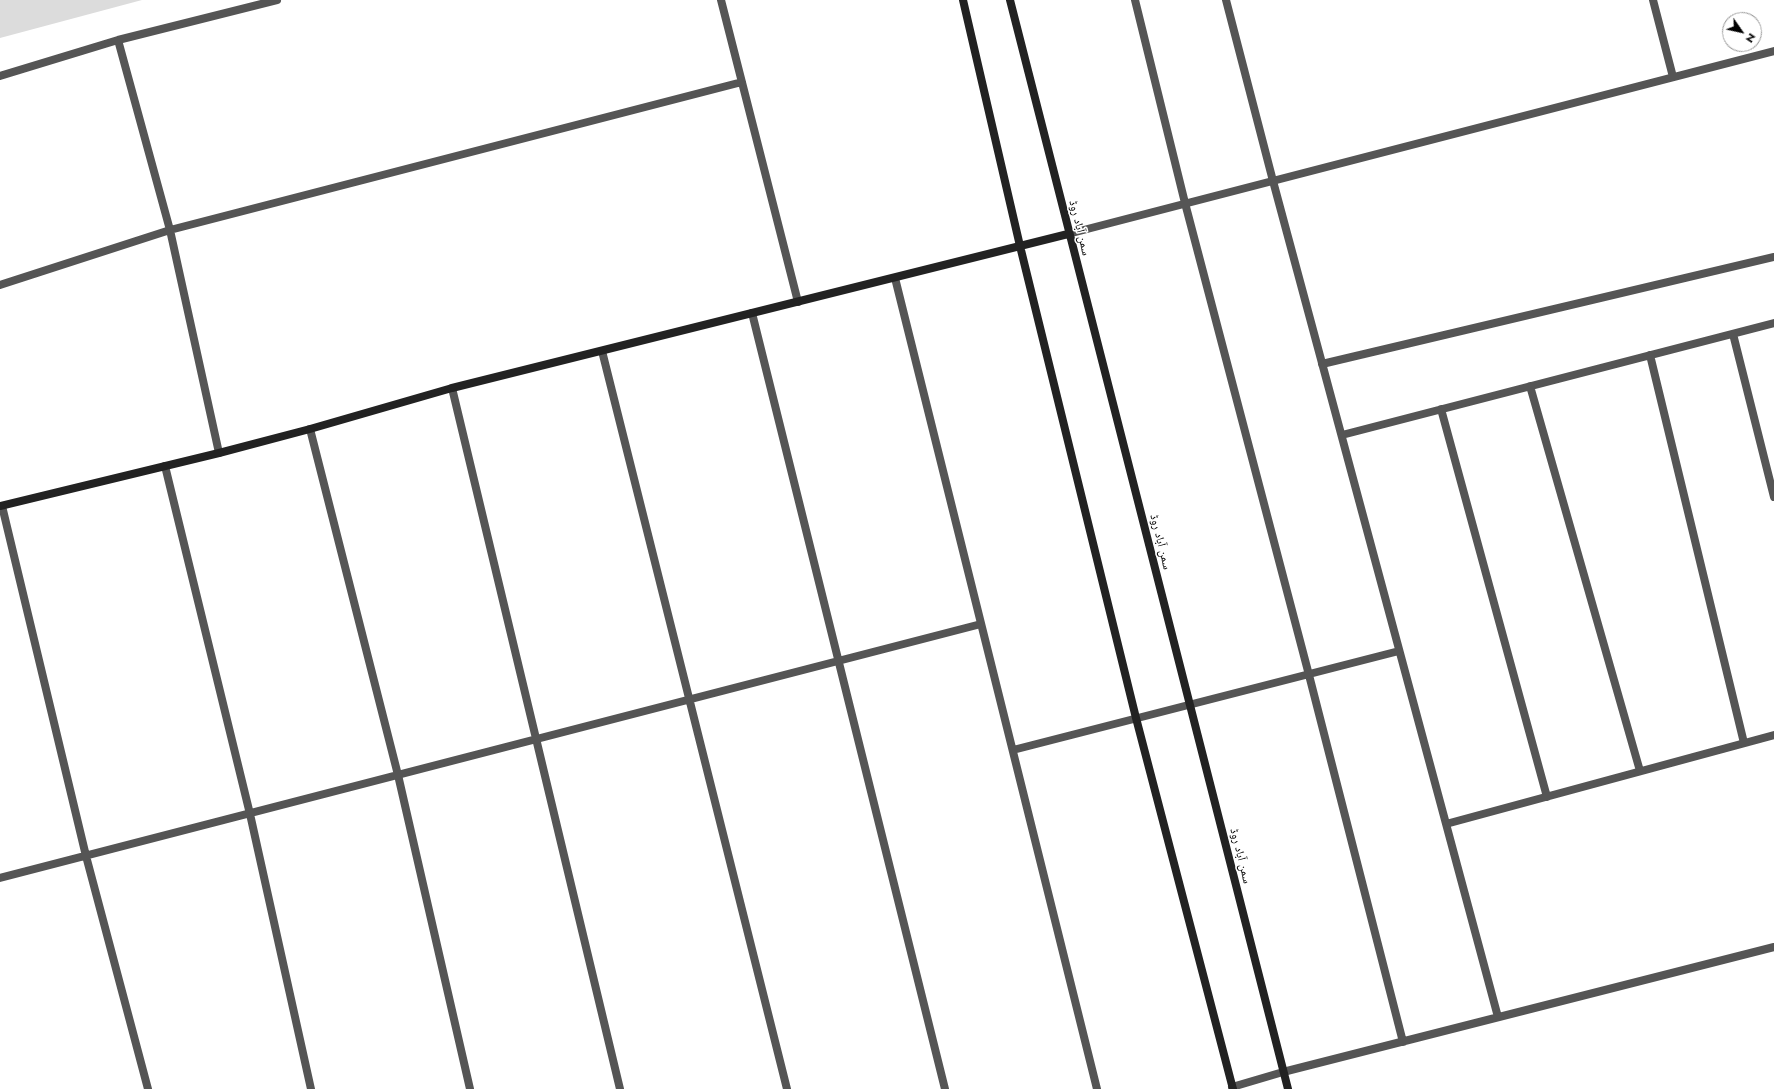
<!DOCTYPE html>
<html>
<head>
<meta charset="utf-8">
<style>
	body { margin:0 }
	#map { position:relative; width:1774px; height:1089px; overflow:hidden; background:#fff; font-family:Jost,sans-serif }
	canvas { display:block }
	.north { position:absolute; left:1722px; top:12px; width:40px; height:40px; box-sizing:border-box; background:#fff; border:1px solid #999; border-radius:50%; rotate:124deg; font-size:11px; font-weight:700; line-height:16px; text-align:center; color:#000 }
	.north::after { content:''; display:block; margin:auto; width:14px; height:18px; background:#000; clip-path:polygon(50% 0,100% 100%,50% 72%,0 100%) }
</style>
</head>
<body>
<div id="map">
<canvas width="1774" height="1089"></canvas>
<div class="north">N</div>
</div>
<script>
const ctx = document.querySelector('canvas').getContext('2d');
ctx.lineJoin = 'round';
function paint(path, color) {
  ctx.fillStyle = color;
  ctx.fill(path, 'evenodd');
}
function shape(rows) {
  const path = new Path2D();
  for (const r of rows) {
    path.moveTo(r[0], r[1]);
    for (let i = 2; i < r.length; i += 2) path.lineTo(r[i], r[i + 1]);
  }
  return path;
}
function trace(path, color, width, dash) {
  ctx.strokeStyle = color;
  ctx.lineWidth = width;
  ctx.lineCap = dash ? 'butt' : 'round';
  ctx.setLineDash(dash || []);
  ctx.stroke(path);
}
function write(font, color, halo, rows, align = 'center') {
  ctx.font = font + ' Jost,"Noto Naskh Arabic",sans-serif';
  ctx.lineWidth = 3;
  ctx.setLineDash([]);
  ctx.textBaseline = 'middle';
  ctx.strokeStyle = halo;
  ctx.fillStyle = color;
  for (const [text, x, y, turn = 0] of rows) {
    ctx.save();
    ctx.translate(x, y);
    ctx.rotate((+turn || 0) * Math.PI / 180);
    ctx.textAlign = isNaN(turn) ? turn : align;
    if (halo) ctx.strokeText(text, 0, 0);
    ctx.fillText(text, 0, 0);
    ctx.restore();
  }
}
paint(shape([
	[0,0,142,0,0,38]
]), '#dcdcdc');
trace(shape([
	[721,0,798,302],
	[1135,0,1185,203,1309,675,1403,1042],
	[1226,0,1273,181,1498,1017],
	[1653,0,1673,77],
	[118,40,170,230,219,453],
	[0,76,118,40,277,0],
	[1068,234,1774,51],
	[895,278,1097,1089],
	[0,285,170,230,742,82],
	[752,313,945,1089],
	[1733,334,1774,497],
	[602,351,787,1089],
	[1650,355,1744,743],
	[1322,364,1774,257],
	[1530,386,1640,771],
	[452,388,620,1089],
	[1441,409,1547,797],
	[310,429,398,775,470,1089],
	[1342,435,1774,323],
	[165,466,250,814,311,1089],
	[2,506,86,856,148,1089],
	[1013,750,1399,651],
	[1446,824,1774,735],
	[0,878,981,624],
	[1232,1087,1283,1072,1774,947]
]), '#555', 8);
trace(shape([
	[963,0,1020,246,1136,718,1233,1089],
	[1010,0,1288,1089],
	[0,506,219,453,310,429,452,388,1068,234]
]), '#222', 8);
write('12px', '#000', '#fff', [
	["سمن آباد روڈ",1079,228,76],
	["سمن آباد روڈ",1160,542,76],
	["سمن آباد روڈ",1240,856,76]
]);
</script>
</body>
</html>
